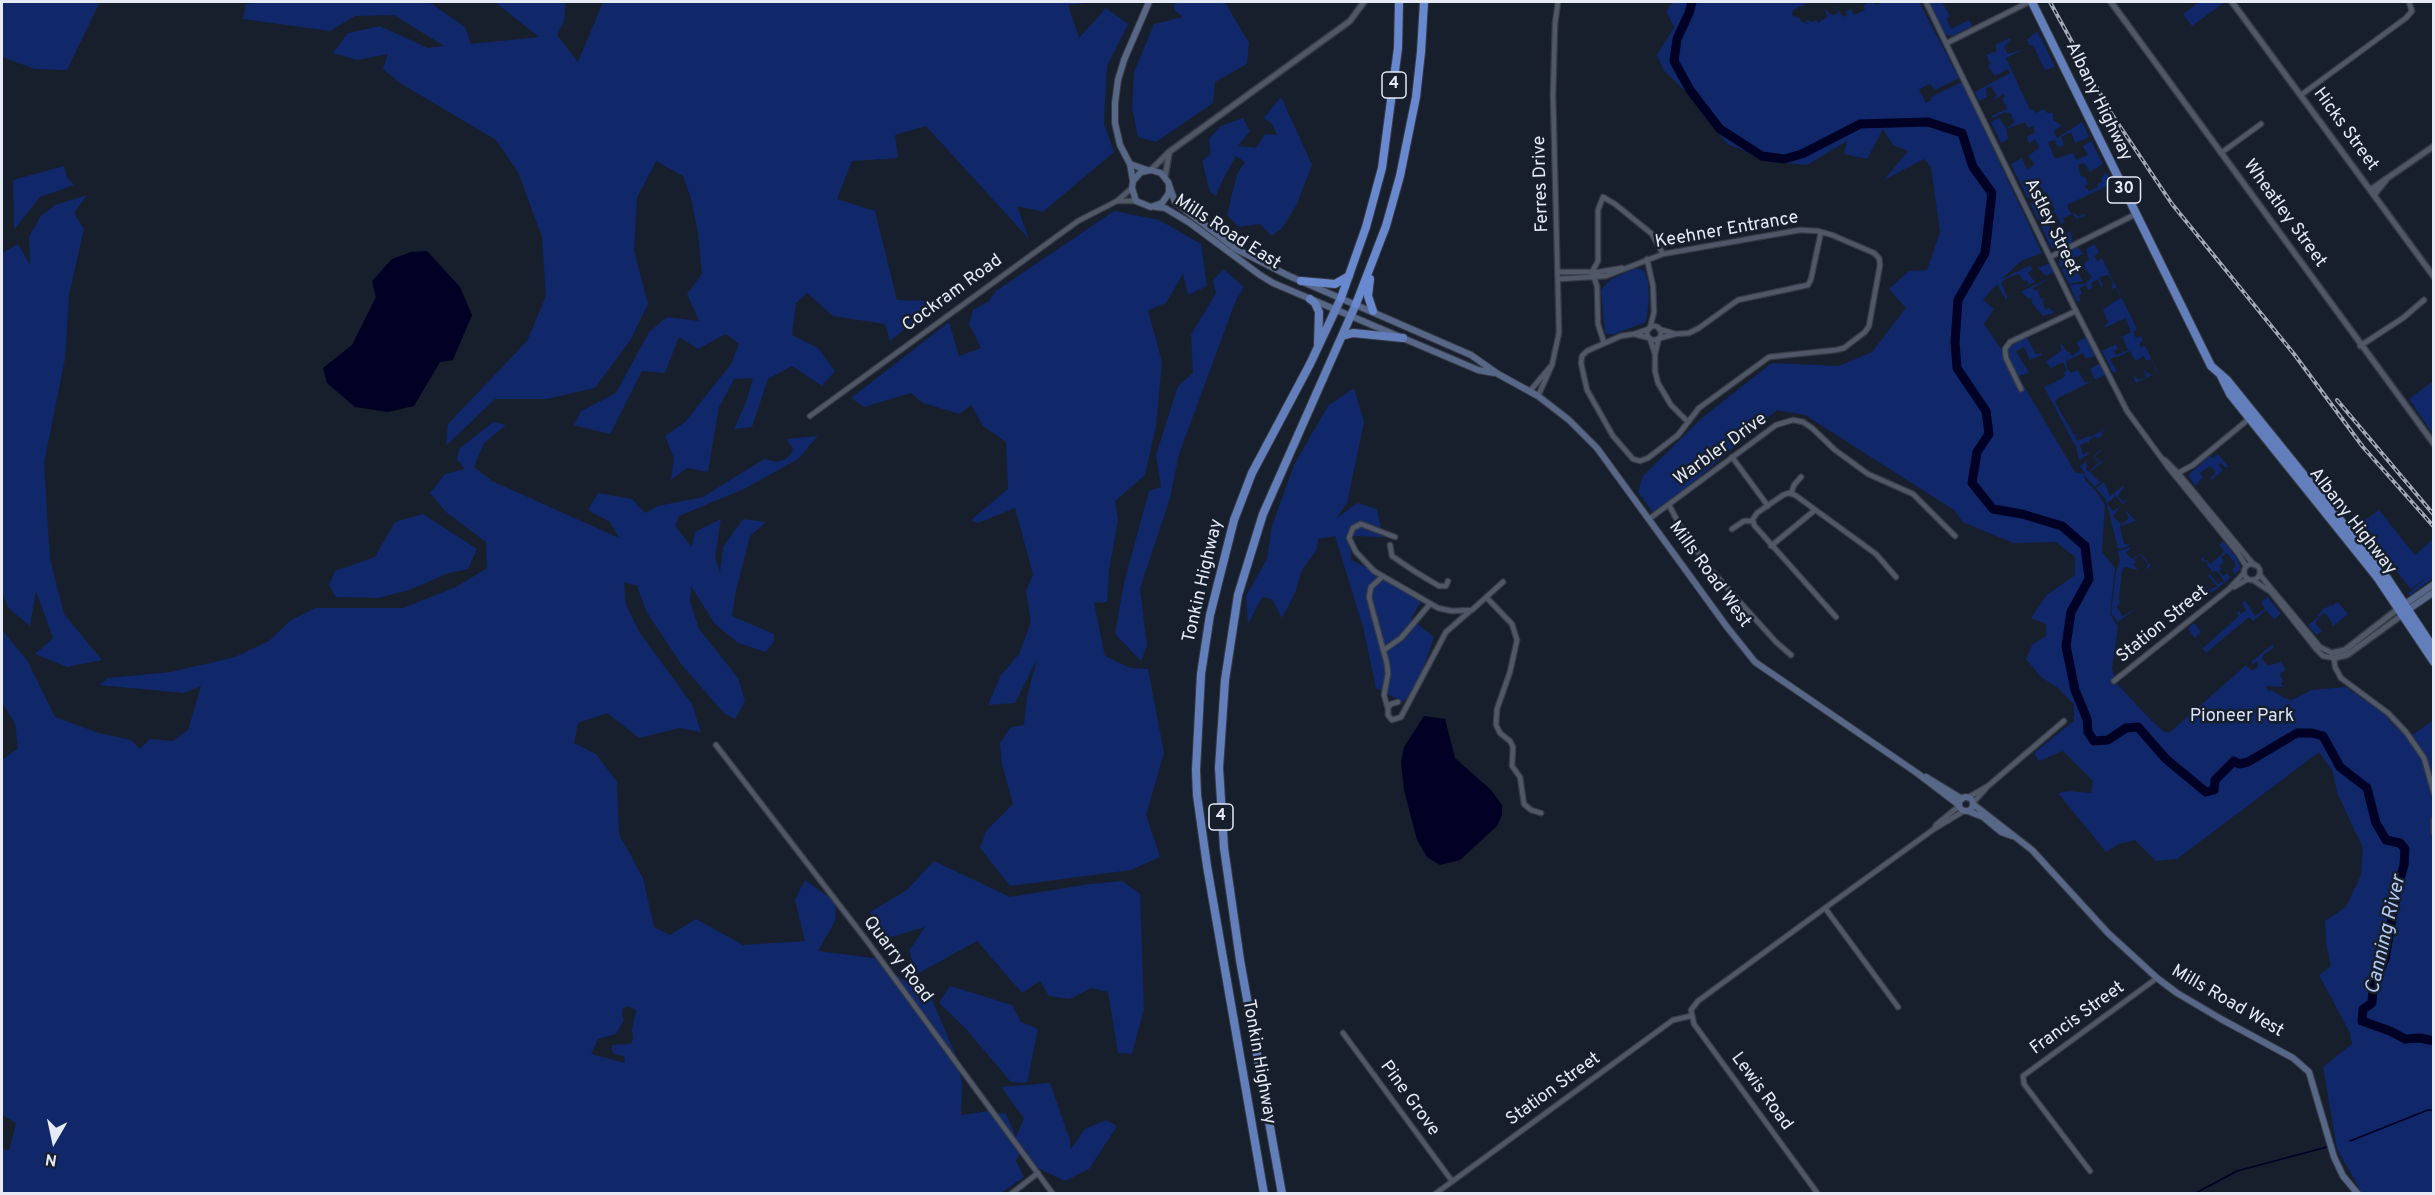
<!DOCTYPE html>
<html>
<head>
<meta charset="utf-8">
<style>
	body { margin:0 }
	#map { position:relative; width:2435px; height:1195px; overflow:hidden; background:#171e2c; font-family:Overpass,sans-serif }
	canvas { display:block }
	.frame { position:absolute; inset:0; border:3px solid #e5eaf4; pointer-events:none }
	.north { position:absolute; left:24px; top:1111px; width:60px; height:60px; -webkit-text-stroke:4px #171e2c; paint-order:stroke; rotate:189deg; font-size:16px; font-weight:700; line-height:24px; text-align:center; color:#e5eaf4 }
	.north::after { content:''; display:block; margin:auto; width:21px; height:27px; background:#e5eaf4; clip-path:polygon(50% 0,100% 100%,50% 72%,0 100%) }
</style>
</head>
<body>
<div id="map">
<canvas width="2435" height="1195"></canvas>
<div class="frame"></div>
<div class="north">N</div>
</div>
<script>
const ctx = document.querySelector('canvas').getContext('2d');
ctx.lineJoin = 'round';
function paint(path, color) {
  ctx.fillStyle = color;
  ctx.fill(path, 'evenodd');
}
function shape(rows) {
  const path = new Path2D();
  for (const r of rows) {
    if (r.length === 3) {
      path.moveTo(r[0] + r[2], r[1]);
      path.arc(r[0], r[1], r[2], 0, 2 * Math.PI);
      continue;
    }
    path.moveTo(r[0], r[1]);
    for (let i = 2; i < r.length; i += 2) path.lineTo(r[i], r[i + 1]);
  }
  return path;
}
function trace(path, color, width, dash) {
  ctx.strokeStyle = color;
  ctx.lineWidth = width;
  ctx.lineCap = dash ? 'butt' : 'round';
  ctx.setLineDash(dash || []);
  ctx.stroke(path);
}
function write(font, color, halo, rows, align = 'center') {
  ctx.font = font + ' Overpass,sans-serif';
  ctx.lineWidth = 5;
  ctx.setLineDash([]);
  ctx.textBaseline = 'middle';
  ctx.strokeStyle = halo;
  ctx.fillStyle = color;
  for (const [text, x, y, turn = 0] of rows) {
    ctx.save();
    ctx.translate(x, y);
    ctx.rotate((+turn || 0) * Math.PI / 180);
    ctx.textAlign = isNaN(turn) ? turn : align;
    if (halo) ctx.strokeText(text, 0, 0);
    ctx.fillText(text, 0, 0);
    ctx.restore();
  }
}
paint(shape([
	[2,2,100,2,67,70,35,69,2,57],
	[266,2,429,2,465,27,471,44,539,37,495,2,566,2,564,21,557,35,578,62,603,2,1095,2,1068,5,1079,38,1106,8,1128,24,1107,66,1104,123,1114,152,1043,212,1017,206,1029,239,926,126,895,135,898,158,852,161,837,199,875,211,897,300,931,301,955,288,890,341,885,324,833,316,807,293,796,303,792,335,818,348,835,371,822,386,792,366,768,379,752,427,734,429,746,402,753,378,734,379,719,407,708,472,687,468,671,480,674,458,665,436,685,422,731,364,739,344,726,334,698,349,679,337,665,373,642,371,610,434,574,425,581,411,616,393,649,332,667,317,699,321,687,294,702,274,698,233,691,198,683,176,656,161,637,198,634,250,648,304,631,339,595,388,547,399,495,399,446,446,448,424,527,341,546,296,542,237,518,172,496,140,400,83,383,69,388,54,357,60,333,53,348,33,380,26,428,48,444,46,394,15,355,16,330,31,243,19,246,4],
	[1175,2,1225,2,1249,43,1247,64,1215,82,1213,103,1156,142,1138,137,1132,108,1134,72,1154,24,1183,17,1174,10],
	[1673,2,1810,2,1793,10,1792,15,1801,19,1800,21,1810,25,1806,22,1806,20,1814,22,1816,20,1818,23,1827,17,1825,9,1831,15,1839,13,1833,2,1843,17,1847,15,1845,12,1851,9,1854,15,1865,10,1863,6,1870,2,1874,2,1876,5,1883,2,1919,2,1959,78,1935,90,1930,84,1919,89,1926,103,1931,100,1931,97,1962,82,2042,253,2021,261,2002,279,2031,265,2032,270,2028,273,2035,282,2046,276,2038,268,2050,263,2054,272,2025,287,2023,284,2025,286,2029,284,2026,280,2023,281,2019,274,2007,278,2001,283,2008,298,2006,300,1997,284,1983,300,1994,309,1984,324,2007,357,2009,347,2027,337,2036,355,2041,353,2042,355,2030,360,2024,347,2016,351,2029,373,2018,376,2075,472,2085,474,2080,466,2087,461,2086,469,2088,472,2099,463,2094,456,2099,451,2102,450,2095,456,2100,462,2106,459,2090,472,2100,482,2095,487,2084,475,2085,480,2095,490,2105,505,2102,552,2115,568,2110,614,2118,627,2112,669,2117,684,2152,721,2163,731,2169,733,2246,665,2252,671,2258,667,2258,661,2253,664,2251,662,2273,644,2274,648,2264,654,2262,659,2268,666,2282,661,2281,663,2286,669,2280,674,2283,681,2281,684,2283,687,2265,686,2269,691,2272,690,2284,698,2292,700,2312,690,2346,687,2386,715,2391,723,2407,736,2414,734,2433,720,2433,1193,2362,1193,2337,1149,2323,1067,2352,1044,2350,1033,2319,975,2331,966,2326,943,2325,921,2346,907,2361,875,2363,848,2338,795,2332,770,2319,752,2177,859,2156,861,2135,840,2119,844,2106,852,2058,793,2069,791,2091,793,2093,781,2063,751,2039,761,2034,753,2074,721,2074,704,2058,688,2041,677,2026,659,2032,645,2046,636,2046,624,2031,618,2047,595,2075,575,2075,557,2056,542,2013,543,1963,522,1954,510,1805,415,1777,410,1655,515,1638,492,1643,476,1703,417,1772,363,1839,366,1872,352,1906,308,1889,289,1909,271,1927,270,1940,232,1931,167,1924,159,1884,180,1908,151,1893,145,1883,129,1867,159,1844,154,1847,141,1807,165,1776,162,1727,144,1685,91,1664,71,1657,55,1674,27,1666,11],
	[1929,2,1942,2,1950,16,1946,18,1951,29,1969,20,1972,26,1953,36,1945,35],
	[2199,2,2225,2,2192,26,2183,14],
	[2037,31,2042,40,2055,67,2045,70,2033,45,2029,45,2027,40],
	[2010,38,2011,40,2007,42,2008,44,2004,47,2008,54,2024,49,2006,58,2030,110,2033,109,2035,113,2045,109,2047,113,2053,113,2053,120,2062,126,2053,131,2057,138,2082,122,2089,137,2075,143,2071,132,2061,137,2064,145,2061,147,2057,146,2055,140,2048,142,2055,159,2073,153,2076,160,2088,155,2083,146,2091,141,2103,164,2090,172,2084,163,2078,165,2081,176,2085,177,2088,184,2084,186,2089,191,2098,187,2097,183,2102,182,2101,178,2106,172,2112,184,2067,205,2071,214,2074,213,2079,217,2083,214,2086,215,2085,216,2076,219,2073,214,2063,218,2065,222,2061,224,2055,212,2038,220,2030,203,2040,199,2046,214,2055,210,2049,198,2045,197,2048,195,2047,192,2044,193,2039,184,2032,187,2035,195,2028,199,2011,164,2022,158,2027,170,2035,164,2028,156,2039,148,2035,139,2029,144,2027,137,2019,140,2035,133,2033,126,2028,128,2025,122,2006,129,2008,139,2001,143,1991,122,1999,118,2006,128,2013,124,2014,121,2011,114,2005,112,1993,118,1991,116,2007,109,2002,98,2005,97,2004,94,1993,100,1997,95,1991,86,1986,88,1987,97,1979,101,1975,92,2010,73,2008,69,1995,76,1988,66,1992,62,1990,63,1986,55,1997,51,1995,45],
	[1281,97,1312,165,1296,206,1282,228,1272,236,1260,224,1239,227,1227,215,1237,174,1245,162,1236,156,1221,183,1216,196,1210,192,1202,161,1211,154,1209,139,1221,126,1243,118,1250,131,1238,146,1256,148,1265,134,1277,135,1272,124,1264,118],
	[64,166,67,178,74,185,40,197,14,230,13,180],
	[87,195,74,213,84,229,69,295,65,359,44,463,50,559,64,614,102,660,67,667,35,654,53,638,36,591,30,626,8,608,2,591,2,253,18,244,30,265,29,237,40,217,55,205],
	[1114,211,1159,220,1201,244,1207,286,1188,295,1183,274,1166,303,1148,310,1162,362,1156,426,1145,475,1115,501,1118,520,1109,570,1107,602,1094,603,1105,656,1130,668,1148,669,1164,753,1146,815,1160,857,1131,870,1010,886,980,848,986,831,1013,804,1002,764,1000,743,1011,727,1024,725,1027,697,1037,659,1015,703,988,705,1001,675,1019,654,1031,622,1026,591,1033,574,1015,508,978,523,971,520,1008,489,1006,442,983,426,971,405,960,414,923,403,911,393,864,407,851,398,949,322,959,356,981,348,969,324,973,310,989,301,996,291],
	[2046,220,2055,238,2067,234,2070,230,2073,243,2056,250,2051,247,2039,222],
	[2095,244,2099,253,2094,256,2097,261,2102,258,2137,329,2133,332,2136,338,2141,336,2143,340,2139,344,2141,348,2145,346,2158,372,2136,383,2132,374,2139,380,2146,377,2143,367,2146,373,2149,372,2150,375,2157,372,2151,359,2146,361,2144,356,2135,361,2130,351,2117,357,2116,356,2110,360,2117,371,2113,373,2102,351,2116,344,2118,349,2114,351,2116,355,2128,350,2123,338,2120,338,2131,332,2126,318,2104,328,2108,322,2103,310,2112,303,2109,298,2112,303,2121,298,2116,288,2111,289,2113,283,2109,275,2099,277,2103,286,2101,287,2098,279,2091,283,2092,288,2088,290,2086,285,2080,288,2082,294,2079,295,2080,301,2077,302,2070,286,2075,284,2085,284,2092,277,2084,268,2078,273,2083,281,2069,284,2062,270,2064,266,2060,267,2059,264,2060,256,2078,247,2083,254,2071,259,2076,271,2085,267,2084,263,2089,260,2086,249],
	[1635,268,1644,270,1648,281,1649,301,1646,322,1612,335,1605,333,1601,290,1610,280],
	[1223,269,1244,287,1236,300,1179,454,1170,498,1140,588,1147,646,1141,661,1115,634,1124,583,1149,491,1161,487,1156,455,1178,386,1193,373,1191,335,1216,293,1213,281],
	[2052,277,2033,288,2035,291,2039,289,2038,292,2041,299,2049,297,2042,300,2045,309,2050,308,2054,313,2043,316,2031,302,2033,300,2031,298,2028,299,2022,292,2018,293],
	[2086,337,2095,356,2086,359,2083,353,2066,361,2067,368,2071,373,2078,370,2085,383,2095,380,2090,369,2097,365,2100,364,2105,375,2058,398,2055,402,2074,435,2079,434,2075,437,2077,441,2089,436,2091,437,2109,426,2101,432,2103,435,2097,439,2095,436,2089,440,2089,443,2086,442,2080,445,2083,455,2088,452,2089,454,2079,460,2076,447,2044,387,2063,378,2065,375,2064,372,2067,371,2063,362,2051,368,2046,362,2062,350,2060,345,2062,344,2067,352,2069,352,2072,356,2080,350,2077,342],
	[2433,381,2433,434,2409,399],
	[1354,388,1364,422,1347,503,1336,519,1357,503,1377,509,1383,537,1351,536,1351,560,1424,596,1411,619,1434,637,1416,689,1403,702,1376,688,1363,627,1335,536,1318,539,1317,549,1302,570,1295,593,1282,618,1272,599,1262,597,1248,624,1246,596,1267,559,1272,526,1294,465,1328,406],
	[493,422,506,425,484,443,474,467,492,481,619,538,610,522,588,510,598,493,632,499,645,513,658,506,703,497,764,459,777,462,784,460,791,454,793,448,786,439,818,436,798,459,744,489,679,516,675,526,692,547,695,532,721,519,715,557,720,573,723,547,743,519,766,522,750,536,735,595,732,616,774,634,774,641,766,652,738,643,715,624,691,586,690,601,699,629,738,678,745,701,735,719,724,713,681,664,646,611,637,586,624,582,626,605,640,633,692,704,701,732,679,728,639,738,607,713,578,723,574,743,596,754,617,782,619,834,643,878,654,927,670,935,696,919,743,945,805,941,795,900,805,880,836,902,835,921,818,951,874,958,902,979,929,993,957,1058,962,1083,961,1115,989,1111,1006,1114,1016,1137,1024,1118,1001,1087,1050,1083,1070,1140,1070,1150,1085,1129,1106,1120,1117,1126,1089,1169,1065,1181,1034,1166,1022,1149,1016,1161,1024,1177,1001,1193,2,1193,2,1148,9,1151,16,1123,2,1115,2,760,18,748,15,724,2,702,2,630,27,660,55,717,99,733,131,740,140,749,150,739,173,741,188,730,201,686,184,693,99,685,108,678,171,672,235,657,269,641,290,621,315,608,403,608,456,587,487,568,486,542,446,512,430,493,445,474,465,469,457,460,459,449],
	[628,1006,636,1010,632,1030,633,1039,631,1044,613,1045,611,1049,614,1054,624,1056,625,1063,591,1054,598,1039,616,1034,624,1020,622,1015,623,1008],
	[2218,454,2228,466,2226,468,2221,463,2218,465,2223,470,2212,480,2210,478,2216,472,2210,466,2200,473,2203,477,2195,486,2188,475,2210,456,2212,458],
	[2104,482,2110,496,2123,486,2124,487,2118,496,2123,502,2129,498,2123,504,2114,494,2115,497,2107,503,2113,511,2121,506,2113,516,2121,525,2129,518,2125,510,2136,521,2120,526,2124,544,2130,544,2126,547,2118,549,2106,500,2096,488],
	[2379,510,2415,555,2433,539,2433,578,2410,595,2407,594,2431,575,2411,589,2358,525],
	[423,514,477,549,468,569,449,573,409,590,379,598,336,597,329,585,335,571,375,557,395,522],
	[2223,541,2236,557,2241,568,2235,574,2232,570,2236,564,2227,553,2221,557,2224,562,2219,566,2222,569,2219,571,2223,576,2227,573,2230,578,2211,593,2203,583,2210,590,2217,586,2208,576,2210,574,2218,584,2224,581,2217,571,2212,571,2207,565,2208,562,2204,562,2201,559,2215,547,2203,558,2205,562,2207,560,2210,564,2223,553,2224,550,2219,545],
	[2131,547,2126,553,2132,559,2141,554,2151,566,2145,570,2148,564,2140,555,2134,560,2136,562,2133,564,2138,570,2125,567,2122,570,2119,598,2120,603,2116,607,2123,616,2138,607,2118,622,2111,613,2116,571,2120,562,2118,551],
	[2268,597,2281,614,2274,619,2266,610,2253,621,2249,617,2206,653,2188,629,2193,623,2196,625,2201,632,2195,638,2203,648,2239,616,2237,613,2239,611,2241,614,2246,610,2242,603,2245,600,2255,616,2265,609,2261,602],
	[2338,602,2348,614,2333,626,2327,615,2323,613,2315,623,2322,631,2316,635,2308,625,2319,617,2317,614,2319,615,2323,609,2330,606,2328,603,2332,606],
	[934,861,1010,897,1090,884,1122,881,1140,894,1144,1009,1132,1054,1118,1053,1108,992,1091,988,1070,999,1049,996,1040,981,1022,993,977,941,917,974,909,951,925,927,888,938,870,912,907,890],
	[950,986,1012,1005,1021,1022,1038,1029,1027,1083,1011,1082,966,1029,939,1003]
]), '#102869');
paint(shape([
	[427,251,460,287,472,315,453,360,440,362,414,406,388,412,355,407,327,383,323,368,352,345,376,297,372,281,392,259,411,252],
	[1424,716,1445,719,1455,758,1491,790,1502,805,1502,815,1497,826,1460,860,1440,865,1427,857,1417,840,1404,790,1401,762,1404,747]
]), '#000124');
trace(shape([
	[2350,1141,2428,1110,2434,1110],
	[2194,1194,2237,1171,2327,1147]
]), '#000124', 1.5);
trace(shape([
	[1692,2,1689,13,1677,39,1674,61,1690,90,1720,129,1762,156,1784,159,1802,154,1860,124,1928,122,1962,133,1973,167,1992,193,1985,253,1958,300,1955,342,1957,368,1986,411,1989,434,1977,452,1972,483,1993,509,2022,514,2062,526,2085,546,2089,579,2071,612,2066,646,2075,690,2087,719,2088,732,2094,741,2108,740,2126,728,2138,727,2166,759,2206,792,2214,790,2215,780,2234,761,2239,764,2248,762,2297,733,2312,733,2323,736,2340,767,2367,788,2376,823,2386,840,2400,843,2405,849,2404,865,2397,889,2385,959,2373,987,2372,1003,2363,1009,2362,1021,2390,1031,2405,1039,2420,1038,2434,1041]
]), '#000124', 9);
const minor = shape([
	[1926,2,2073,305,2127,411,2168,467,2238,553,2246,566],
	[1947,43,2029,2],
	[2301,95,2406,18,2412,11,2409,2],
	[2221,153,2261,124],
	[1117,201,1136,201],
	[2050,257,2136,214],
	[1647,259,1653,286,1654,312,1650,328],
	[1559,272,1599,272,1622,268],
	[1559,279,1606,276,1663,254,1800,230,1818,231,1832,235,1874,253,1879,258,1880,265,1869,326,1865,332,1844,348,1836,350,1769,357,1699,408,1678,435,1648,458,1640,461,1633,459,1613,436,1587,390,1581,363,1582,356,1587,351,1621,336,1634,334],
	[1654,333,7],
	[1649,329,1634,334,1649,338],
	[1659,329,1676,334,1689,333,1699,328,1738,300,1808,285,1811,279,1821,232],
	[1660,338,1676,334],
	[1650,339,1655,354,1659,338],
	[1604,343,1598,324,1597,286,1592,272,1598,261,1598,210,1603,197,1615,204,1652,234,1663,254],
	[2360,346,2403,318,2424,300],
	[1655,354,1655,371,1658,383,1671,405,1688,422],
	[2021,389,2006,358,2005,349,2010,342,2076,311],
	[1530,391,1550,367],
	[1538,396,1552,365,1559,333,1553,95,1555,24,1558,2],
	[810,416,1078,221,1117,201,1132,188],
	[1732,457,1768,506],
	[2165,460,2178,473,2254,565],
	[2178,473,2193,465,2250,418],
	[1791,494,1794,485,1801,477],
	[1669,505,1685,535,1711,570,1776,642,1791,655],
	[1649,519,1776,425,1793,420,1803,422,1812,428,1835,450,1868,474,1913,494,1955,536],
	[1732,529,1744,521,1753,521],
	[1395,537,1361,524,1353,528,1349,538,1356,552,1374,571,1438,608,1452,611,1472,610,1503,582],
	[1390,545,1392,556,1414,571,1439,586,1446,586,1448,581],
	[1771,546,1815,510],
	[2252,572,8],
	[2260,575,2320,647,2332,653],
	[1382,577,1371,587,1369,597,1387,664,1388,674,1384,695,1388,709],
	[2253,580,2271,592,2317,650,2323,656,2334,658,2335,667,2341,678,2388,713,2406,732,2424,758,2434,793],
	[2234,587,2248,579],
	[1487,598,1512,624,1517,640,1510,672,1497,709,1496,725,1500,733,1510,741,1513,747,1512,766,1520,777,1524,804,1531,810,1541,813],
	[1836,617,1754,525,1753,519,1757,513,1783,495,1789,493,1795,495,1876,554,1896,577],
	[1384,650,1401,638,1430,604],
	[2114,681,2229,589,2244,573],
	[1398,702,1391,704,1388,708,1388,715,1392,720,1401,717,1446,632,1470,611],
	[716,745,867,941,1053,1194],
	[1967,798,1988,786],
	[1973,803,1988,786,2064,721],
	[2434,820,2434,833],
	[1934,829,1936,825,1959,806],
	[1825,908,1898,1007],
	[1343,1033,1452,1181],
	[2090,1171,2024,1084,2023,1076,2157,978],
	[1011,1194,1038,1173],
	[1435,1194,1673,1020,1691,1016],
	[1818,1194,1694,1024,1691,1010,1698,1001,1825,908,1934,829,1964,811]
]);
const tertiary = shape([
	[2111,2,2434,444],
	[2232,2,2434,277],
	[1151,170,1169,152,1350,21,1364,2],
	[1165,177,1169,154],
	[2370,190,2434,146],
	[2374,195,2386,180],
	[2332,653,2345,650,2399,608],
	[2334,658,2347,655,2405,613]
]);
const secondary = shape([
	[1130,164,1147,170],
	[1133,181,1130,164,1120,145,1115,123,1115,103,1118,80,1124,60,1149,2],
	[1169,187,1169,193,1162,203,1151,207,1136,201,1132,188,1133,181,1141,172,1151,170,1161,173,1168,182,1175,202,1236,249,1287,275,1471,355,1498,374,1538,396,1569,420,1597,448,1727,627,1755,662,1917,773,1959,805],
	[1156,207,1165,208,1190,223,1260,275,1273,283,1478,370,1494,373],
	[2405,604,2434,584],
	[2408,610,2434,592],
	[1926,777,1962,799],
	[1966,804,7],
	[1973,804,2032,850,2108,933,2157,978,2177,993,2221,1019,2293,1058,2309,1072,2334,1157,2343,1176,2358,1194],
	[1968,811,1983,817,2001,832,2012,836]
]);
const trunk = shape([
	[2032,2,2211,366,2227,380,2387,578,2434,649],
	[1310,299,1315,303,1319,312,1318,344],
	[1342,336,1353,333,1403,338],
	[2221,376,2230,394,2377,577,2434,662],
	[1264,1194,1207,866,1197,795,1196,770,1201,674,1210,615,1234,520,1252,473,1310,364,1341,298],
	[1282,1194,1240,960,1224,848,1219,768,1225,680,1238,595,1263,514,1356,304]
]);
const motorway = shape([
	[1370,279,1368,296,1373,311],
	[1301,281,1335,284,1349,276],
	[1341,298,1366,227,1382,168,1398,48,1399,2],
	[1356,304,1386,226,1400,176,1416,97,1421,52,1424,2]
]);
trace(minor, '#363a45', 7);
trace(tertiary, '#363a45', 8);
trace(secondary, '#363a45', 8);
trace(trunk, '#363a45', 10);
trace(motorway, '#363a45', 10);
trace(minor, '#505868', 4.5);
trace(tertiary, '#505868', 5);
trace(secondary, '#576787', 6);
trace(trunk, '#637fbb', 8);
trace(motorway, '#6889d0', 8);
const rail = shape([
	[2050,2,2111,113,2172,204,2294,354,2363,447,2434,527],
	[2337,400,2434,515]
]);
trace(rail, '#a3a9b4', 4);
trace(rail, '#171e2c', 1.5, [4.5]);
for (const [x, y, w] of [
	[1394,85,24],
	[2124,190,33],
	[1221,817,24]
]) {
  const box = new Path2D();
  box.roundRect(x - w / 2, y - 13, w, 26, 4.5);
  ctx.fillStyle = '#171e2c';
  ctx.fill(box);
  trace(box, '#e5eaf4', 1.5);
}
write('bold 16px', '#e5eaf4', null, [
	["4",1394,85],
	["30",2124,190],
	["4",1221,817]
]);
write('18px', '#e5eaf4', '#171e2c', [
	["Albany Highway",2098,102,64],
	["Hicks Street",2345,130,54],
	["Ferres Drive",1542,184,-92],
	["Wheatley Street",2284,214,54],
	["Astley Street",2051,227,64],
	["Keehner Entrance",1727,231,-10],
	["Mills Road East",1227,233,33],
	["Cockram Road",953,294,-36],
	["Warbler Drive",1721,450,-36],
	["Albany Highway",2352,522,52],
	["Mills Road West",1709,575,54],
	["Tonkin Highway",1204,581,-77],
	["Station Street",2163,625,-39],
	["Quarry Road",897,960,53],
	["Mills Road West",2227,1002,30],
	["Francis Street",2078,1019,-36],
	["Tonkin Highway",1258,1062,80],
	["Station Street",1554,1090,-36],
	["Lewis Road",1761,1092,54],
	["Pine Grove",1409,1099,54]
]);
write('18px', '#d8e3f9', '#171e2c', [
	["Pioneer Park",2242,717]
]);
write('italic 20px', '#b3c8f2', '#171e2c', [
	["Canning River",2387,935,-77]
]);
</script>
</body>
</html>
